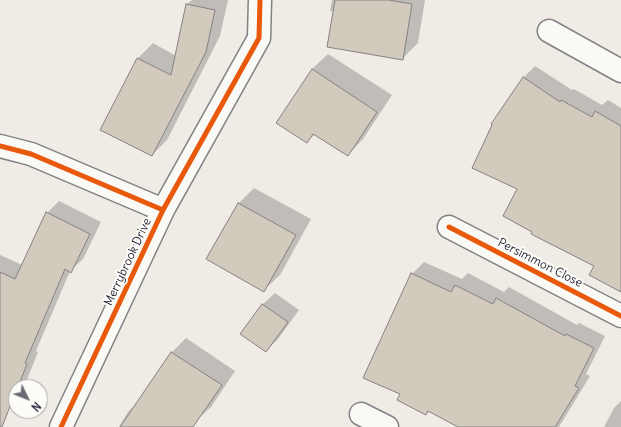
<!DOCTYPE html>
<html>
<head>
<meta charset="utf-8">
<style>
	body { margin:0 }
	#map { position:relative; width:621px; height:427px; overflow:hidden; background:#f0ece5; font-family:Delius,sans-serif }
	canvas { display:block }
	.north { position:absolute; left:8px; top:379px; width:40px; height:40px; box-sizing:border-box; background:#fdfcf7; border:1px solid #a5a5ac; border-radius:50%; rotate:133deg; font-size:11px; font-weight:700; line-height:16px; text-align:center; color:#22223b }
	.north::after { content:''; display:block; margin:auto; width:14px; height:18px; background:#6a6976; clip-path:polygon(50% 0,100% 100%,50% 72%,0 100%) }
</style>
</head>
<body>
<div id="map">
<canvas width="621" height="427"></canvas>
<div class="north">N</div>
</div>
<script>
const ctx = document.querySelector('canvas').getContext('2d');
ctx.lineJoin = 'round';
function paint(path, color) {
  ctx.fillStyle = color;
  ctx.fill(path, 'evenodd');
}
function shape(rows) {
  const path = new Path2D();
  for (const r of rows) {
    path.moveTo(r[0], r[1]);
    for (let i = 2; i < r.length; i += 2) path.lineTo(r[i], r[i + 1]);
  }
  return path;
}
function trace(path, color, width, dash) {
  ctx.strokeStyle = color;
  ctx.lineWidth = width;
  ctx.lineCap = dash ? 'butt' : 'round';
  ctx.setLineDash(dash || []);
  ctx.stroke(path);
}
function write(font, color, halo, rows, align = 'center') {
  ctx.font = font + ' Delius,sans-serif';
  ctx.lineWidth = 4;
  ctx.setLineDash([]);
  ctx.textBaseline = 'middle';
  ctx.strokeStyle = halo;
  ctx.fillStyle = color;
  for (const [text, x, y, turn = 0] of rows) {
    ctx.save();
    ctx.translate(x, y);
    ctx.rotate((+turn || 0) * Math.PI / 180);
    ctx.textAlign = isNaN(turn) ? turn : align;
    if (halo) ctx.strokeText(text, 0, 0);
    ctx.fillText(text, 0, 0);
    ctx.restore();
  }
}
paint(shape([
	[192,0,228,0,220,36,167,140,152,155,138,58,153,43,176,56,187,4],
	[332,0,425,0,418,43,402,59,334,11,330,11],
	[328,54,392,95,363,139,348,155,315,134,307,142,312,69],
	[535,66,572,90,574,89,602,105,608,100,621,108,621,291,519,189,492,124,524,77],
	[254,188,311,219,280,275,264,290,238,204],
	[59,201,101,222,83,259,70,271,36,351,38,352,24,387,16,387,16,400,9,407,0,404,0,255,22,265,47,213],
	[424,262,462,279,468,273,504,292,509,287,577,325,579,323,605,336,586,374,590,376,559,427,460,427,429,411,426,414,401,394,412,274],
	[275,293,299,310,278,339,266,351,242,334,263,304],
	[186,338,235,371,211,407,189,427,119,427,128,412,138,402,172,352],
	[621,401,621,427,604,427,614,408]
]), '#0003');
const building = shape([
	[335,0,389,0,412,4,403,60,327,47,335,0],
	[186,4,215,10,206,52,152,156,100,130,137,58,171,75,186,4],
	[312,69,377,112,348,156,313,134,307,143,276,123,312,69],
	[523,77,560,102,561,100,592,117,595,111,621,126,621,292,589,275,594,266,531,234,532,232,503,216,517,189,472,168,492,125,491,124,523,77],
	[238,203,296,235,264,292,206,259,238,203],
	[46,212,90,234,71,273,65,269,25,363,27,364,18,387,16,387,16,391,2,427,0,427,0,272,15,279,46,212],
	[411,273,451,292,455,285,493,304,496,298,565,336,566,334,594,348,575,386,579,388,555,427,458,427,428,411,426,415,397,400,400,394,363,378,411,273],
	[262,304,288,322,266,352,240,334,262,304],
	[171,352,222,385,193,427,120,427,171,352]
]);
paint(building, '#d3cabe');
trace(building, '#838183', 1);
const minor = shape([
	[549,31,621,71],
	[0,146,31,154,163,210],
	[449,227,621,316],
	[361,414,387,427],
	[61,427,163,210,259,38,260,0]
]);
trace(minor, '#838183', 25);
trace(minor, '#f9f9f6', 22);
trace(shape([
	[0,146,31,154,163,210],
	[449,227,621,316],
	[61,427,163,210,259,38,260,0]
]), '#e8590c', 5);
write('12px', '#22223b', '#fdfcf7', [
	["Merrybrook Drive",128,262,-65],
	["Persimmon Close",540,263,27]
]);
</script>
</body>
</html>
